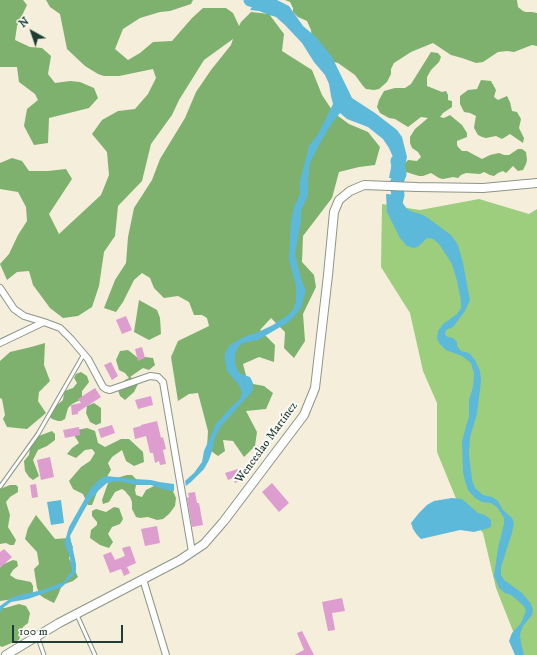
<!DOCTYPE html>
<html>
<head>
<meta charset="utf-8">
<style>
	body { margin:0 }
	#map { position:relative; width:537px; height:655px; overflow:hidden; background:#f4eedb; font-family:"IM FELL DW Pica",serif }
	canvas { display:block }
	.north { position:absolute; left:12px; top:12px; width:40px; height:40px; -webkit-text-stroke:3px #fdfcf7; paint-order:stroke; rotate:320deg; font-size:11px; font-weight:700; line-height:16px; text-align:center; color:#1f3d34 }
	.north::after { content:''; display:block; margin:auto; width:14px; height:18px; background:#1f3d34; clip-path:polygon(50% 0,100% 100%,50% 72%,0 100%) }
	.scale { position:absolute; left:12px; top:625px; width:111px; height:18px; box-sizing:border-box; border:2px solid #1f3d34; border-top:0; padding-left:5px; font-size:12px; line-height:14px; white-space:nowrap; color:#1f3d34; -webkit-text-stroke:3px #fdfcf7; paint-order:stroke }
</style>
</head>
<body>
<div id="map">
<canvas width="537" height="655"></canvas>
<div class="north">N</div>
<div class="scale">100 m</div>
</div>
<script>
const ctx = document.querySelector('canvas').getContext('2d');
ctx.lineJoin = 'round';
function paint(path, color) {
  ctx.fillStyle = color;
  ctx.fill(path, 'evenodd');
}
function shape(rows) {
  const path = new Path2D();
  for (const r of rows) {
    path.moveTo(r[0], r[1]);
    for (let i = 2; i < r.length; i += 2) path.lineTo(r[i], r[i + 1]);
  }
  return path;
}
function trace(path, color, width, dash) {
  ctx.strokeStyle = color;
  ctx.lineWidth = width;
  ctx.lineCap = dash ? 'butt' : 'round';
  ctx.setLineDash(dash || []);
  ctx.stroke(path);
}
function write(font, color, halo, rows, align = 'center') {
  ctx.font = font + ' "IM FELL DW Pica",serif';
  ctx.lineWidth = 4;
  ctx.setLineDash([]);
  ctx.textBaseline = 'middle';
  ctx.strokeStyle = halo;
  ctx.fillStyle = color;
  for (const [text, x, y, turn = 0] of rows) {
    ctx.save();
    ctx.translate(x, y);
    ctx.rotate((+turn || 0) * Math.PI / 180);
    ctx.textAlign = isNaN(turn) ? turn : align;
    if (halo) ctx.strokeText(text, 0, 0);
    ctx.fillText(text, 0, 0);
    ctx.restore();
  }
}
paint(shape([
	[479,199,529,214,537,209,537,655,520,655,515,636,496,588,483,533,457,501,437,452,437,403,423,371,410,313,381,267,382,204,420,210]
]), '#9dce7e');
paint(shape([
	[0,0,23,0,27,5,17,26,15,40,30,47,42,48,51,56,48,74,55,83,70,81,80,82,94,88,98,98,89,108,49,118,48,143,34,145,24,126,27,109,38,100,35,94,19,82,17,67,0,67],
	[46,0,193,0,191,4,170,11,160,12,140,18,123,29,115,49,128,60,140,53,153,42,172,41,192,18,203,8,226,8,233,13,239,26,241,22,251,12,269,14,284,34,282,51,312,70,322,95,334,113,349,124,368,132,380,147,375,165,359,167,339,172,332,198,303,236,302,262,314,275,316,287,303,314,305,341,294,358,284,348,285,332,271,318,260,330,275,345,274,362,259,357,243,364,248,383,264,386,273,393,266,409,246,411,257,432,255,446,244,457,233,441,223,440,225,451,218,456,207,448,208,431,198,393,189,394,178,401,171,357,178,341,209,326,207,318,202,315,194,315,189,302,178,296,164,298,154,288,150,278,142,273,134,280,123,302,116,312,104,308,115,280,126,263,128,237,134,208,152,180,160,159,185,118,196,92,211,70,231,45,233,39,204,60,179,100,172,115,151,144,142,181,118,206,115,236,104,252,99,286,92,307,78,316,63,318,50,308,33,285,29,271,17,272,7,280,0,264,9,254,18,235,27,221,26,207,18,192,0,189,0,163,12,158,22,161,29,171,48,171,66,169,72,179,49,214,59,234,101,195,109,175,107,152,92,134,102,120,118,111,135,109,148,94,156,78,153,69,119,76,104,76,98,74,85,66,67,49,60,14,50,7],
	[285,0,517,0,518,7,523,11,526,12,532,12,537,13,537,46,532,45,514,52,507,51,498,52,483,62,476,63,462,58,451,55,433,43,411,52,394,63,391,69,391,74,387,82,379,89,374,90,366,89,363,86,355,75,338,63,330,61,312,39,311,30,307,21,298,17,293,12,293,8,290,2],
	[431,52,438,53,441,57,439,62,431,70,427,77,427,86,442,92,446,91,448,95,448,100,452,101,452,107,443,113,440,117,444,118,450,115,462,125,467,133,467,137,457,141,457,145,458,147,462,151,467,151,482,159,490,155,499,153,504,155,509,155,518,149,522,149,526,152,527,160,526,164,523,170,518,171,513,166,506,173,503,171,498,173,494,176,490,175,484,172,480,174,466,173,461,175,458,178,453,177,443,179,439,178,431,173,423,176,419,176,406,172,405,169,405,163,408,160,417,161,421,157,418,152,412,148,410,143,410,137,415,129,428,118,421,117,408,127,395,119,389,118,380,113,377,107,379,100,384,91,395,88,405,88,411,84],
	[481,80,491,81,496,90,494,97,498,100,507,96,510,102,512,111,517,112,521,119,519,128,524,138,523,143,510,134,502,139,496,136,486,138,482,137,478,135,474,128,475,121,476,116,470,113,464,112,460,104,460,96,468,90,477,89],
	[139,300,157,310,160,318,161,334,149,340,134,332],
	[45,343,44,365,50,381,39,392,38,401,46,413,27,429,7,427,3,419,5,415,2,399,0,398,0,361,10,352,31,347],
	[128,350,138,358,145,357,153,358,155,365,149,370,143,368,130,377,135,379,138,384,134,392,125,400,120,396,117,387,125,380,129,378,125,373,119,370,116,360,120,351],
	[81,372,87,376,89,382,86,386,82,391,82,399,72,404,68,408,65,419,61,421,58,421,52,419,50,417,50,411,63,400,64,392,67,390,73,388,77,383,74,378,76,374],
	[94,403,101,408,101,423,96,425,90,422,86,413,87,406],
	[87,428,95,431,98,443,105,447,121,439,129,439,143,452,144,462,134,466,126,461,122,450,112,457,108,463,111,470,105,480,97,492,94,500,92,505,88,505,83,494,73,489,69,481,81,467,90,461,95,453,92,449,85,450,76,458,67,454,72,448,79,443,74,435,77,430],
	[52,431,55,434,55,440,47,446,38,450,33,460,39,476,33,480,29,477,25,471,24,461,29,455,30,449,36,437],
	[127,475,132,475,137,480,135,490,136,495,142,497,146,490,156,485,170,488,173,491,176,498,175,506,169,514,163,519,157,520,148,517,140,518,136,517,132,509,132,502,130,497,125,491,122,489,115,492,109,502,103,504,102,500,108,483,113,479],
	[10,485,16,485,18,487,18,492,10,497,6,502,10,515,8,527,16,540,14,545,10,545,6,543,0,544,0,489],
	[114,507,119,508,123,519,120,524,112,527,108,534,113,542,109,548,100,545,90,538,91,530,97,525,97,522,92,516,92,511,96,509,106,512],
	[36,515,55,539,69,538,73,547,69,558,78,577,73,581,62,585,58,595,54,603,44,598,40,595,37,588,34,569,39,564,37,552,25,539,28,528],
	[13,560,17,561,18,566,13,570,10,575,16,579,31,582,33,586,33,592,28,597,0,601,0,563,4,564],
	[19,604,26,606,30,613,28,623,23,627,19,640,2,647,0,646,0,608,5,608]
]), '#7eb16d');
paint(shape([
	[257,0,277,0,289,6,303,26,316,37,332,57,352,98,375,113,397,130,402,137,407,157,402,178,389,178,393,157,389,148,383,139,368,127,347,119,340,113,332,123,319,145,310,163,308,180,308,195,301,211,301,221,295,254,302,282,306,290,301,308,293,318,287,323,258,340,243,343,238,347,235,355,235,364,238,371,241,374,250,377,253,383,253,390,250,394,221,426,214,440,213,448,209,460,204,469,191,482,186,486,185,481,194,473,202,462,204,451,216,424,230,408,240,399,242,393,239,385,227,371,225,360,225,353,230,345,244,337,256,333,273,325,285,317,293,310,296,301,296,286,289,260,291,221,294,207,300,194,300,181,309,146,318,134,333,104,331,96,329,84,325,75,314,62,302,43,285,25,276,17,259,11,250,10],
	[386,194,400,195,402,202,407,209,413,212,421,214,428,218,451,235,458,245,463,263,470,300,465,311,453,327,446,330,445,335,448,337,453,338,457,342,457,346,461,351,469,353,475,360,480,371,481,381,477,414,470,437,469,455,472,480,475,488,483,495,492,497,498,501,503,510,512,518,514,523,512,533,501,567,501,575,504,580,522,593,527,599,531,604,533,610,532,615,523,626,520,634,521,643,524,655,515,655,509,641,512,633,521,623,526,611,524,606,517,600,511,595,505,593,499,588,494,576,498,548,504,524,504,518,497,507,491,503,482,502,475,498,468,490,465,481,463,472,462,441,469,416,469,400,473,387,474,374,471,363,462,356,446,350,439,343,437,338,438,331,443,324,457,314,461,308,461,301,457,281,452,264,439,244,433,239,427,238,419,246,414,248,407,246,400,238,387,212],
	[106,476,134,479,151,480,159,482,174,484,174,491,166,490,151,485,137,485,118,481,107,483,99,490,90,500,83,512,70,536,76,564,76,571,74,575,62,587,28,599,11,602,3,608,0,613,0,606,11,598,19,595,43,590,58,584,64,582,68,576,72,571,70,558,65,545,65,541,69,527,91,488,98,481,102,478],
	[452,498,462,499,478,513,485,515,491,520,491,526,489,528,474,532,460,530,421,539,417,535,413,529,411,523,419,513,427,505,434,501],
	[61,500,64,523,51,525,47,502]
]), '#5cb9da');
trace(shape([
	[250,0,254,1,272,9],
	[397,161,400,174,396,184,398,195,396,203,397,212]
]), '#5cb9da', 13);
paint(shape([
	[126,316,132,330,122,334,116,320],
	[142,347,145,358,138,361,135,349],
	[111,362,118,376,112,380,104,365],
	[95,388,101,397,78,412,78,414,72,415,71,405,81,403,78,399],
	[151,396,153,405,138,409,135,400],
	[157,421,161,438,163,437,166,449,163,450,166,464,160,465,159,461,155,463,153,453,150,453,146,436,135,439,133,428,141,426,141,425],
	[112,425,115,433,101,438,98,429],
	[79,427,80,435,65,438,63,430],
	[50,457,54,477,41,480,37,460],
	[238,469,242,480,235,483,233,478,228,480,225,473],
	[272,483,289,503,279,512,262,492],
	[36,484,38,497,32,498,30,485],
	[195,492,197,503,199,503,203,525,192,527,187,498,189,497,188,493],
	[157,526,160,543,145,546,141,529],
	[130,546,136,563,127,567,130,573,124,576,121,569,110,573,103,555,111,552,115,560,125,556,122,548],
	[4,549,12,557,0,568,0,552],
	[342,598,345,611,332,613,335,630,328,631,322,602],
	[302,631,314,655,294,655,304,650,297,633]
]), '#dd9dcf');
const service = shape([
	[0,487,38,434,84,354],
	[77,615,95,655],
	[38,638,44,655]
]);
const minor = shape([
	[0,288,14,309,24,316,44,322],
	[0,343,44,322,60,328,71,339,88,359,103,387,106,389,110,390,150,376,158,377,163,382,192,552],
	[143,579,166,655]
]);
const secondary = shape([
	[6,655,59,623,180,560,204,544,224,521,304,415,315,388,328,275,334,212,339,200,350,191,364,185,417,187,483,188,537,183]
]);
trace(service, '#8a9688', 5);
trace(minor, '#8a9688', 8);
trace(secondary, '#8a9688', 10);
trace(service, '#fff', 3);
trace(minor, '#fff', 6);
trace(secondary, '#fff', 8);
write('12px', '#1f3d34', '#fdfcf7', [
	["Wenceslao Martínez",267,443,-54]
]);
</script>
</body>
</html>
